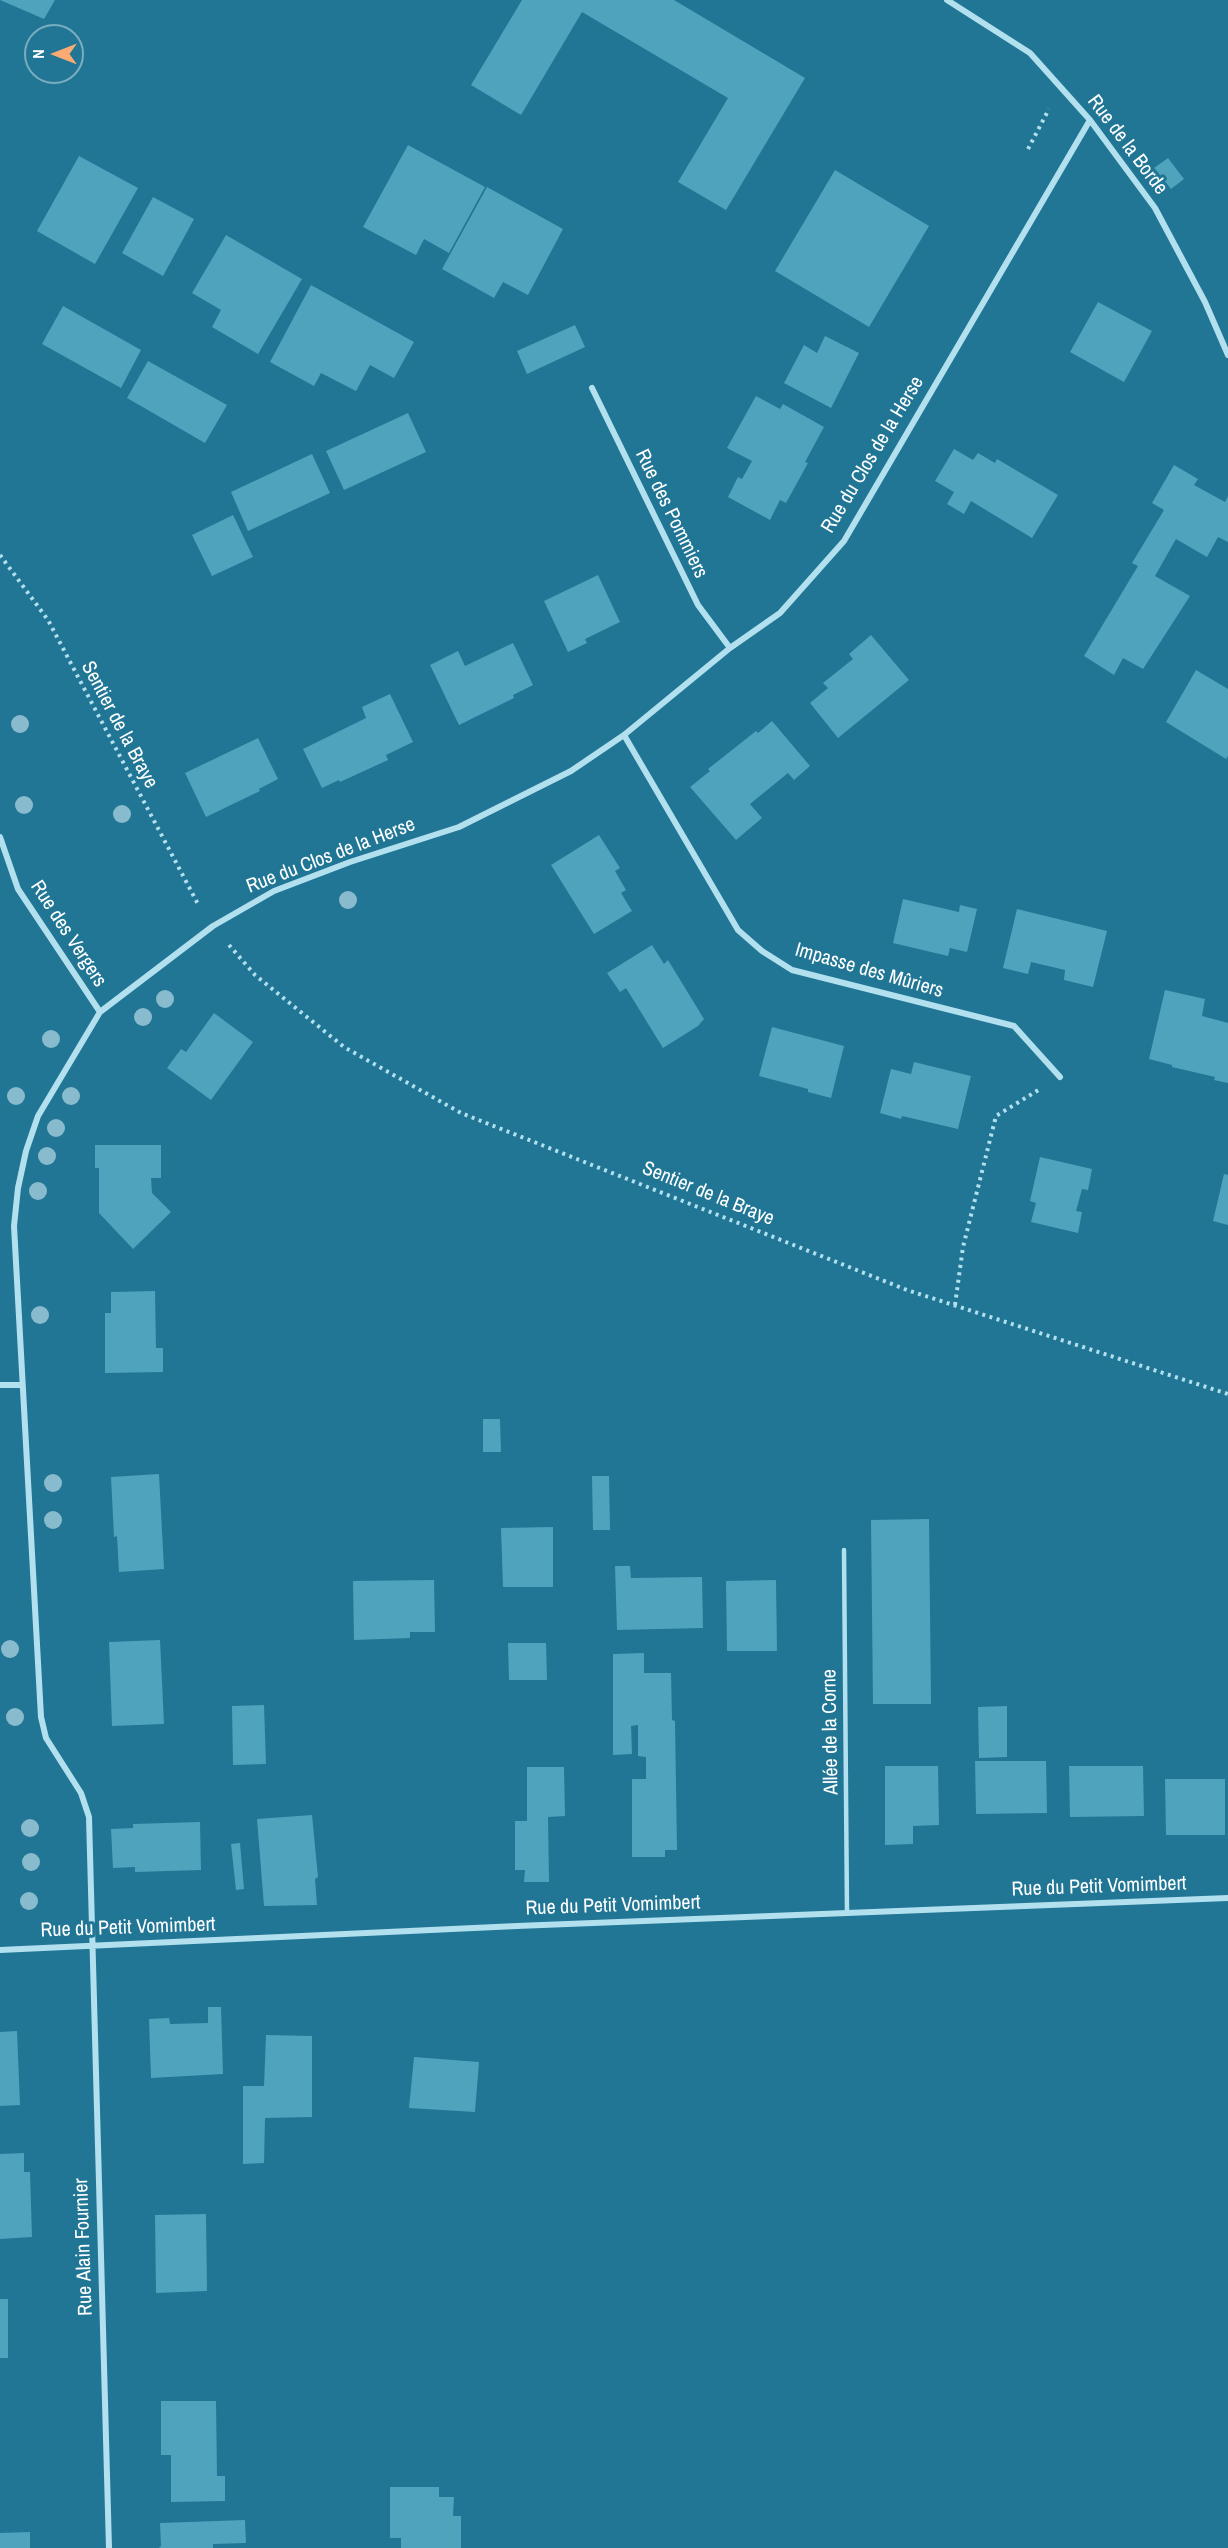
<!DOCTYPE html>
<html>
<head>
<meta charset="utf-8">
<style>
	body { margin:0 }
	#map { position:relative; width:1228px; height:2548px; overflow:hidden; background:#207694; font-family:"Archivo Narrow",sans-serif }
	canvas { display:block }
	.north { position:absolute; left:24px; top:24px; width:60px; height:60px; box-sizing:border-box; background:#207694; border:2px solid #79adbf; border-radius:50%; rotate:270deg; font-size:16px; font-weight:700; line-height:24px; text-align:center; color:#fff }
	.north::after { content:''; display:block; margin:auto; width:21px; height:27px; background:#fbaa73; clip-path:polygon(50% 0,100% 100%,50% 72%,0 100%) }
</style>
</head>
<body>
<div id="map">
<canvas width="1228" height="2548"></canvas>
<div class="north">N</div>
</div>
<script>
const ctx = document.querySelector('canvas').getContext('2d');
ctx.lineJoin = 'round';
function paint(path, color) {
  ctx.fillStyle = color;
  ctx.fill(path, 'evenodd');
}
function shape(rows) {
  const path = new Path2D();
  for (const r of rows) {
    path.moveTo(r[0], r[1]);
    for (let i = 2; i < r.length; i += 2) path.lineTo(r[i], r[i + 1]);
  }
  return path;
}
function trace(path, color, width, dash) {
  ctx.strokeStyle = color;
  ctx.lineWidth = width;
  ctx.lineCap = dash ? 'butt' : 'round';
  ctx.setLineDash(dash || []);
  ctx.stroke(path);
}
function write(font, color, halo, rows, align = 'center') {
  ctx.font = font + ' "Archivo Narrow",sans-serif';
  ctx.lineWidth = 6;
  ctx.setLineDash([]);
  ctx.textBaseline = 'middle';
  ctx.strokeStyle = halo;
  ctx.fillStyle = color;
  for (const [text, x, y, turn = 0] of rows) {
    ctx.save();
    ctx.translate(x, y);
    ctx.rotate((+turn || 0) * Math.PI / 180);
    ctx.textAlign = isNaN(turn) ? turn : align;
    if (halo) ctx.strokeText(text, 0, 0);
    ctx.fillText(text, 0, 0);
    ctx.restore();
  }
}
paint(shape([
	[0,0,55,0,44,19],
	[522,0,674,0,805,78,726,210,678,182,728,98,582,12,521,115,471,85],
	[408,145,485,187,449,253,424,239,416,255,363,227],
	[79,156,138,188,95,264,37,231],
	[1168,158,1184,179,1171,189,1154,168],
	[835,170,929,226,869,327,775,271],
	[487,187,563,229,528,295,503,282,494,298,442,269],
	[153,197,194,219,163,276,122,253],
	[226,235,302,279,258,354,212,327,221,310,192,293],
	[311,285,414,342,394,378,370,365,356,391,321,373,314,386,270,362],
	[1098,302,1152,331,1124,382,1070,352],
	[63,306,141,350,121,388,42,344],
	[575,325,585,347,527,374,517,351],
	[825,336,859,353,831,408,784,383,804,345,817,353],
	[148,361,227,405,205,443,127,398],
	[756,396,780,409,783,404,824,427,805,462,808,463,786,503,780,500,770,520,728,497,738,477,742,479,752,461,727,448],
	[408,413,426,452,344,490,326,451],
	[954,449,973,460,978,453,995,463,997,459,1058,495,1032,538,971,501,964,514,947,504,954,492,935,481],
	[312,454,330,493,248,531,231,492],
	[1174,465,1198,479,1194,485,1225,502,1228,496,1228,542,1218,537,1207,557,1176,539,1155,576,1190,596,1143,669,1123,658,1114,675,1084,656,1138,566,1132,563,1164,510,1152,503],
	[233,515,253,557,212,576,192,535],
	[598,575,620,622,585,639,587,643,568,652,544,601],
	[871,635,909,680,838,738,810,703,828,688,823,683,853,659,849,654],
	[513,643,533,685,513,695,514,698,459,725,430,665,458,651,465,666],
	[1196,670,1228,689,1228,756,1226,759,1166,722],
	[390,694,413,742,386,755,388,760,340,782,339,780,322,788,303,749,366,718,362,707],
	[772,721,810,766,794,780,788,773,750,804,762,818,736,840,690,787,710,771,708,769,756,731,758,733],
	[258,738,278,779,259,789,260,791,206,817,185,773],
	[599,835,620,868,615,871,626,890,621,893,632,911,594,934,551,865],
	[903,899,959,912,960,905,977,909,967,952,950,948,948,956,893,943],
	[1017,909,1107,931,1093,987,1064,980,1065,970,1031,962,1028,974,1003,968],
	[652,945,664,964,668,960,704,1019,698,1026,663,1048,626,988,620,992,607,973],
	[1165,990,1205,999,1202,1016,1228,1023,1228,1083,1214,1080,1215,1077,1172,1067,1172,1065,1149,1059],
	[214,1013,253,1042,211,1100,167,1068,181,1049,186,1052],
	[772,1027,844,1046,831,1098,808,1092,808,1089,759,1076],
	[914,1062,971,1076,958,1129,902,1116,901,1119,880,1113,891,1069,911,1074],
	[95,1145,161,1145,161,1178,151,1178,152,1193,171,1212,133,1249,99,1213,99,1168,95,1168],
	[1040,1157,1092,1169,1088,1190,1082,1189,1076,1211,1082,1212,1078,1233,1031,1222,1036,1203,1030,1201],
	[1224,1174,1228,1175,1228,1225,1213,1221],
	[155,1291,156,1348,163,1348,163,1372,105,1373,105,1313,111,1313,111,1292],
	[483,1419,500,1419,501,1452,483,1452],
	[159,1474,164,1569,119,1572,117,1536,114,1537,111,1477],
	[592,1476,609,1476,610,1530,593,1530],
	[929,1519,931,1704,873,1704,871,1520],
	[553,1527,553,1587,503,1587,501,1528],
	[615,1566,630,1566,631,1578,702,1577,703,1628,617,1630],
	[434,1580,435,1632,410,1632,410,1638,354,1640,353,1581],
	[776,1580,777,1651,727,1651,726,1581],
	[160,1640,164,1724,112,1726,109,1642],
	[508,1643,546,1643,547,1680,509,1680],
	[644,1653,644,1673,671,1673,672,1720,675,1721,677,1850,665,1850,665,1857,632,1857,632,1779,646,1779,646,1757,638,1756,638,1725,631,1726,632,1754,613,1755,613,1654],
	[264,1705,266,1764,233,1765,232,1706],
	[1007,1706,1007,1757,979,1758,978,1707],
	[975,1761,1046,1761,1047,1813,976,1814],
	[885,1766,938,1766,939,1825,913,1826,913,1844,885,1845],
	[1069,1766,1143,1766,1144,1816,1070,1817],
	[527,1767,564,1767,565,1816,548,1817,549,1882,524,1882,525,1870,515,1870,515,1821,527,1821],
	[1165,1779,1225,1779,1225,1835,1166,1835],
	[312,1815,318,1877,315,1879,317,1905,264,1906,257,1819],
	[200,1822,201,1870,135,1872,135,1867,113,1868,111,1829,133,1828,133,1824],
	[240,1843,244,1889,236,1890,231,1844],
	[208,2007,221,2007,223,2074,151,2078,149,2019,169,2018,170,2024,208,2023],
	[17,2031,20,2105,0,2106,0,2032],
	[266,2035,312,2036,312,2117,265,2118,264,2163,243,2164,243,2086,264,2086],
	[414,2057,479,2062,475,2112,409,2108],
	[24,2153,24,2172,30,2172,32,2237,0,2239,0,2154],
	[206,2214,207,2291,156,2293,155,2215],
	[0,2299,8,2299,8,2358,0,2358],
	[161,2401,216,2401,217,2476,225,2476,225,2501,171,2502,171,2455,161,2455],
	[390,2487,439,2487,439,2497,454,2497,453,2516,461,2516,461,2548,401,2548,401,2538,390,2538],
	[245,2520,246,2543,213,2544,213,2548,159,2548,161,2546,160,2523],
	[30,2532,30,2548,0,2548,0,2533]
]), '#50a3bd');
trace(shape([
	[1028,149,1049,109],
	[0,555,48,620,199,906],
	[229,945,255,975,344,1047,461,1113,907,1290,1228,1394],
	[955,1305,963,1247,996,1116,1040,1089]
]), '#b2e0ee', 4, [3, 4.5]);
trace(shape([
	[844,1550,847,1913]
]), '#b2e0ee', 4.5);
trace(shape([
	[947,0,1030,53,1090,120,1155,208,1205,302,1228,355],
	[592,388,698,605,730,648],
	[624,735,738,930,762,951,792,970,1014,1026,1060,1077],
	[0,837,18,889,100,1012],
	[0,1385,22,1385],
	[0,1950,517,1926,1228,1898],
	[109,2548,89,1817,81,1793,46,1738,41,1717,14,1226,18,1188,26,1151,38,1116,100,1012,213,926,274,891,350,862,459,827,571,771,624,735,730,648,780,613,844,541,1090,120]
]), '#b2e0ee', 6);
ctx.fillStyle = '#88bbcd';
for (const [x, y] of [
	[20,724],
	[24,805],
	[122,814],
	[348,900],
	[165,999],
	[143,1017],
	[51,1039],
	[16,1096],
	[71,1096],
	[56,1128],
	[47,1156],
	[38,1191],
	[40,1315],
	[53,1483],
	[53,1520],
	[10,1649],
	[15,1717],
	[30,1828],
	[31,1862],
	[29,1901]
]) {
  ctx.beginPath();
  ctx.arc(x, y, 9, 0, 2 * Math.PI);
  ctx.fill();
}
write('20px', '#fff', '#207694', [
	["Rue de la Borde",1127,145,53],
	["Rue du Clos de la Herse",873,455,-59],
	["Rue des Pommiers",671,514,64],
	["Sentier de la Braye",119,725,62],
	["Rue du Clos de la Herse",331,856,-21],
	["Rue des Vergers",68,934,57],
	["Impasse des Mûriers",869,971,16],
	["Sentier de la Braye",708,1194,22],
	["Allée de la Corne",831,1732,-91],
	["Rue du Petit Vomimbert",1099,1887,-2],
	["Rue du Petit Vomimbert",613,1906,-2],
	["Rue du Petit Vomimbert",128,1928,-2],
	["Rue Alain Fournier",84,2247,-92]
]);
</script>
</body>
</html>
